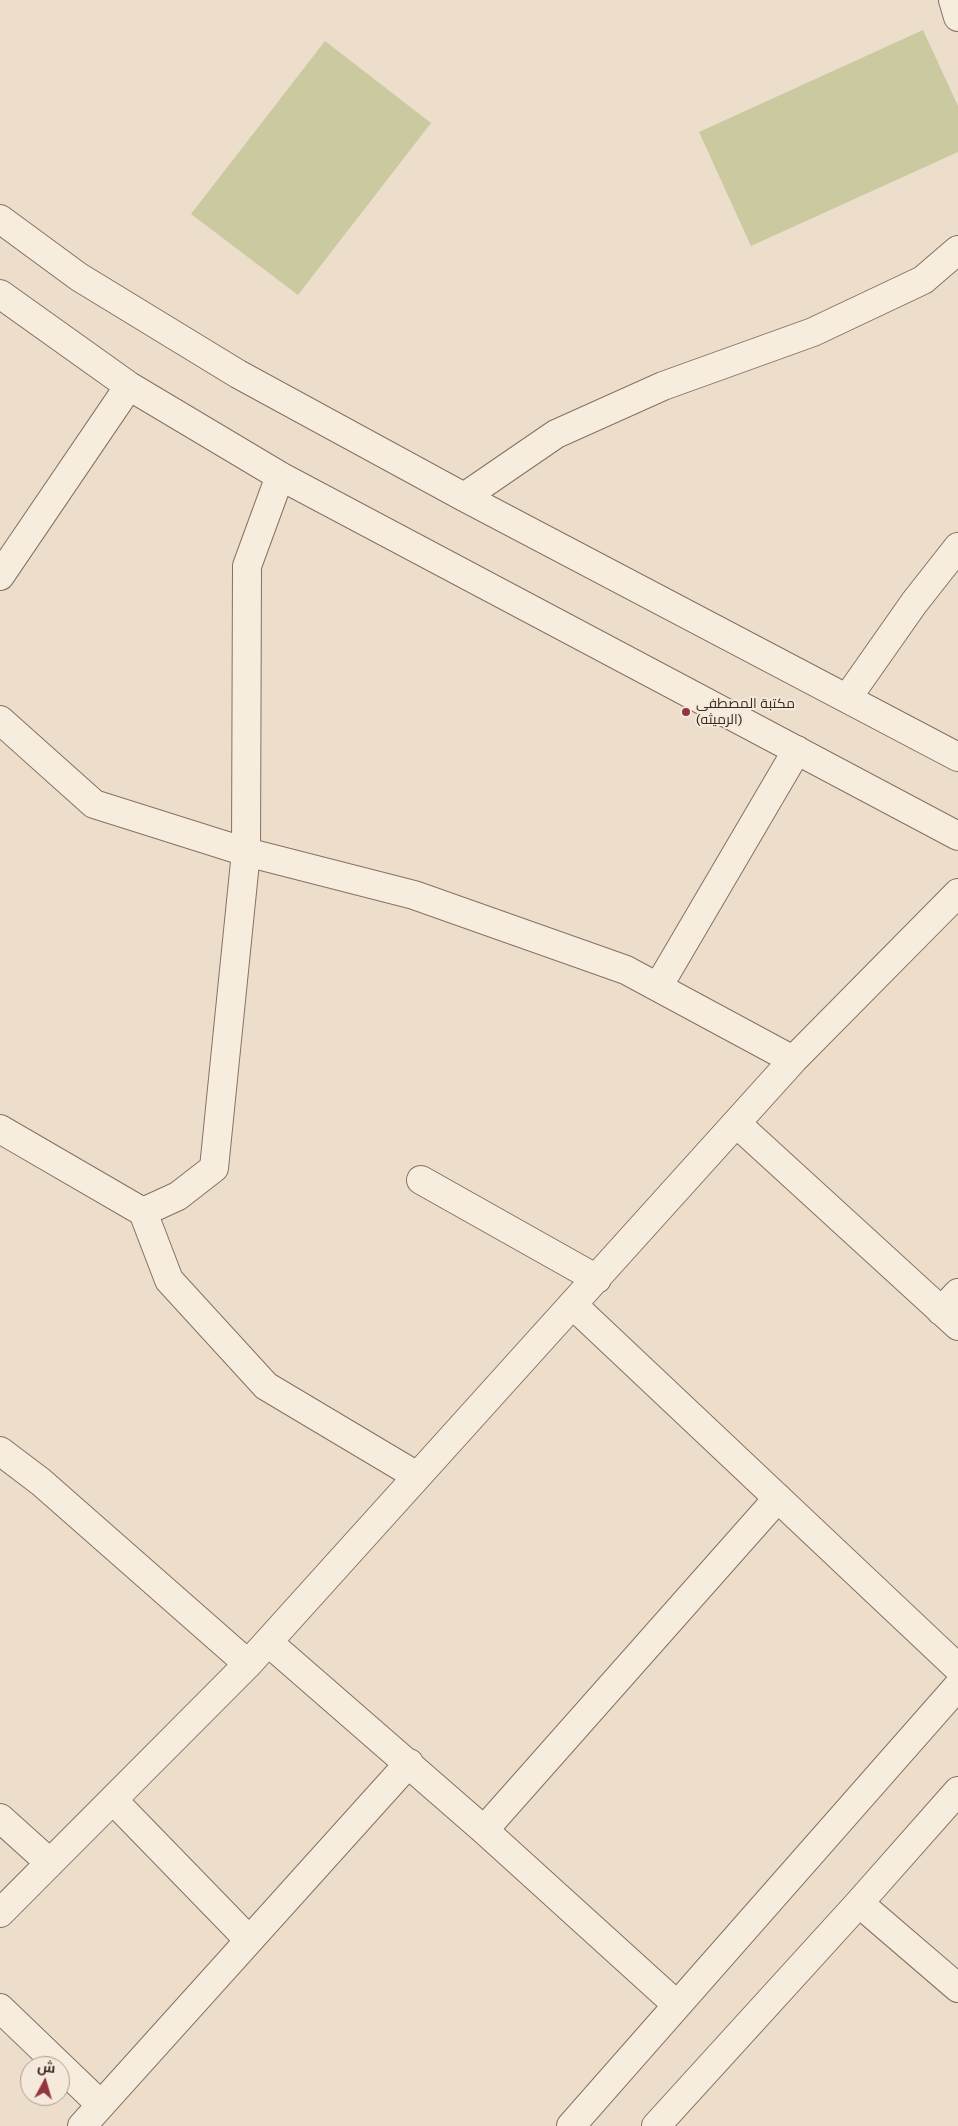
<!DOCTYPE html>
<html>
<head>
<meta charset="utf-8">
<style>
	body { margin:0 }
	#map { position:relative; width:958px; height:2126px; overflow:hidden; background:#ecdecb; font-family:"Roboto Serif",Cairo,serif }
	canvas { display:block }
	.north { position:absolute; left:20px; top:2056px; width:50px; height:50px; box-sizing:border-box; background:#f4e9da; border:1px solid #aa9d91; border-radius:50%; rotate:6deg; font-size:14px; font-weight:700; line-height:20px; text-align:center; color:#3a2b23 }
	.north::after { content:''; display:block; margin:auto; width:18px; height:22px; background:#923541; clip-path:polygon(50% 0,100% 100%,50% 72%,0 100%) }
</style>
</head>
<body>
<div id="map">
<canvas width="958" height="2126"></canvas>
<div class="north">ش</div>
</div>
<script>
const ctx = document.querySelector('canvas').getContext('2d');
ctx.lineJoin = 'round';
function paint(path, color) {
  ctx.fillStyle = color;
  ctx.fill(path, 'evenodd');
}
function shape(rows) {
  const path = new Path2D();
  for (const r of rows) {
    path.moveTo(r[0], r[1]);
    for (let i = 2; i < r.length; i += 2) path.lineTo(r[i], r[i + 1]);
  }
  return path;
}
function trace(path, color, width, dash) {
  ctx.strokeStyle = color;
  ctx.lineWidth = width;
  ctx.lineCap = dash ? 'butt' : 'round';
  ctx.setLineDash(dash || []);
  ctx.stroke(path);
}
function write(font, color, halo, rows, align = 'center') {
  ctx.font = font + ' "Roboto Serif",Cairo,serif';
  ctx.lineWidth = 4;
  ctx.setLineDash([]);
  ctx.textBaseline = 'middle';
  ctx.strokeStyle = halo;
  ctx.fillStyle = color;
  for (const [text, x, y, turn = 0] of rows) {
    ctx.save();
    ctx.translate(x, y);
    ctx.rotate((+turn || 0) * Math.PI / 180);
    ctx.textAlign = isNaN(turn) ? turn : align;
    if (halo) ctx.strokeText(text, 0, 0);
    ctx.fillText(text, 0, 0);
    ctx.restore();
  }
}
paint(shape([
	[923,30,958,106,958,152,751,246,699,132],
	[325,41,431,123,298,295,191,214]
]), '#cac9a0');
const minor = shape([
	[953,0,958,17],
	[0,219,79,277,238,374,464,497,958,757],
	[0,294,129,386,280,476,958,836],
	[464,497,556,434,663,386,813,332,923,280,958,250],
	[0,576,129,386],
	[848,697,914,603,958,547],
	[0,720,94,804,246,852,414,895,626,970,793,1060],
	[658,987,797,750],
	[736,1123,958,1326],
	[0,1129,143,1212,169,1280,266,1386,417,1476],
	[421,1180,597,1279],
	[143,1212,178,1196,214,1168,246,852,247,566,280,476],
	[573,1305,958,1668],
	[941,1311,958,1293],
	[0,1451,41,1482,248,1664],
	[268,1642,484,1830,677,2005],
	[113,1800,249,1940],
	[0,1818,50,1863],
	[484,1830,778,1498],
	[859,1903,958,1988],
	[0,1913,248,1664,793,1060,958,893],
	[0,2008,101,2105],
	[82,2126,409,1763],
	[571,2126,958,1686],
	[656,2126,859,1903,958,1791]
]);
trace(minor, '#887060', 30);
trace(minor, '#f7edde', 28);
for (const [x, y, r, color] of [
	[686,712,5,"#923541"]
]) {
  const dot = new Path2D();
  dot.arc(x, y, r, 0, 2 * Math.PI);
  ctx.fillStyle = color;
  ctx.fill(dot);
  trace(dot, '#f4e9da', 2);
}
write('14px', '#3a2b23', '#f4e9da', [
	["مكتبة المصطفى",696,704],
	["(الرميثه)",696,720]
], 'left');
</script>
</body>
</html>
